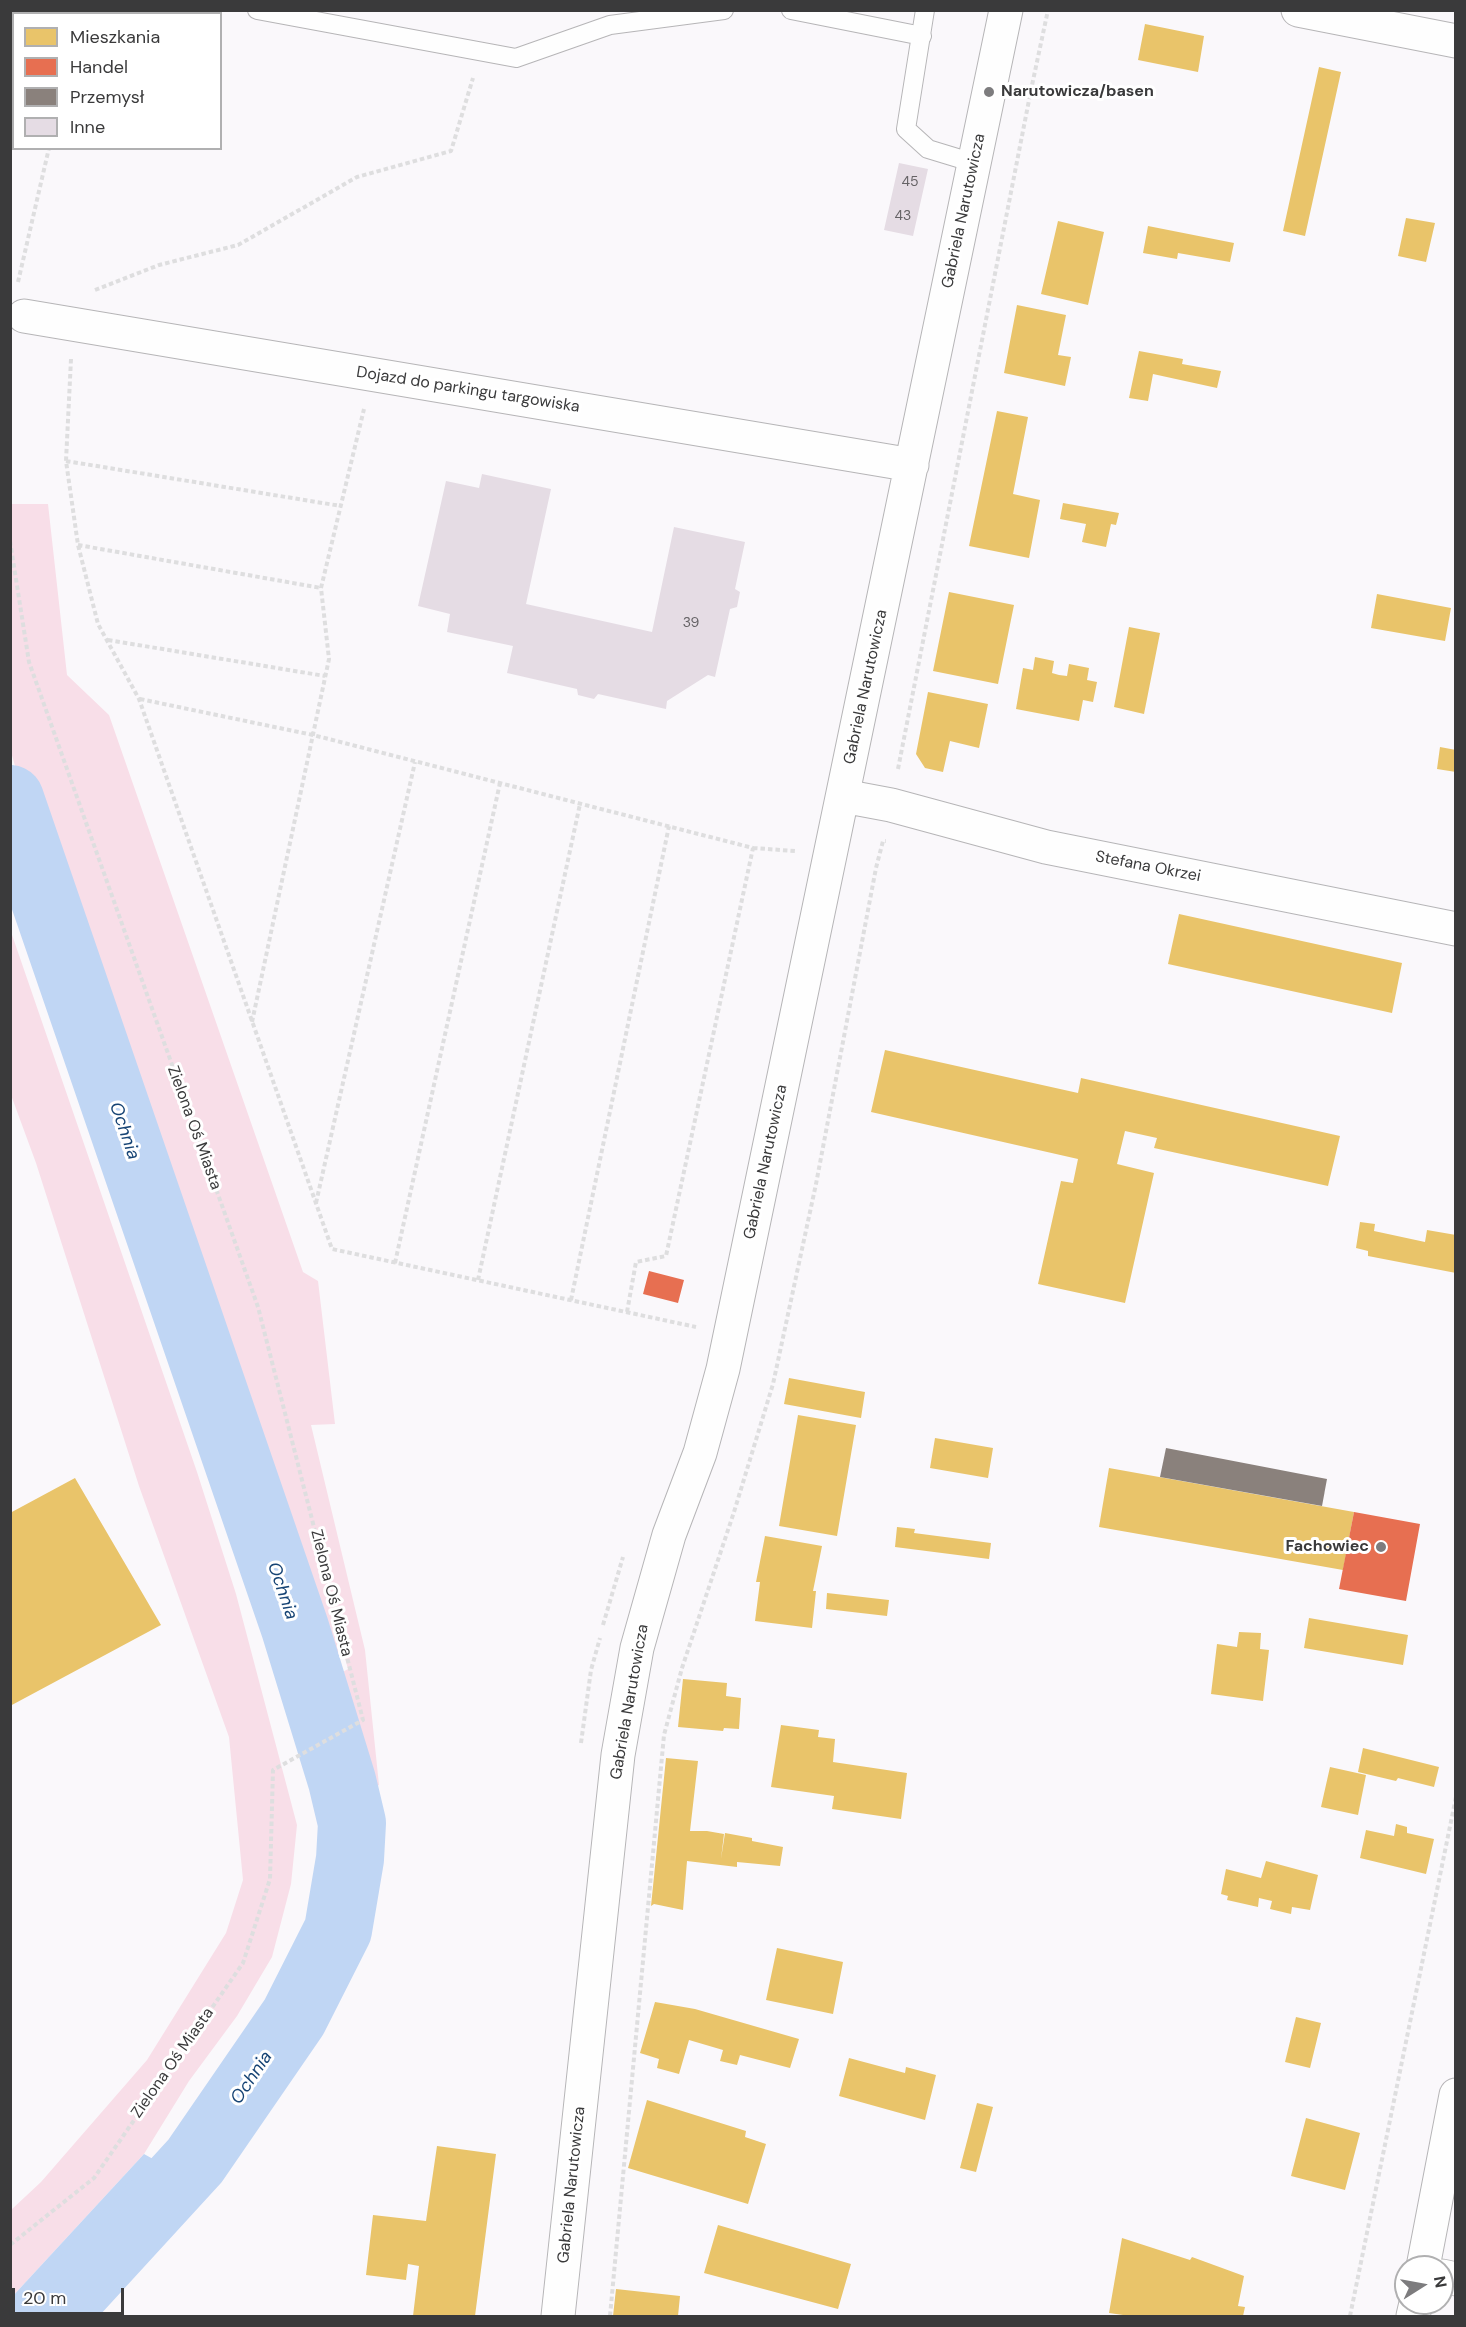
<!DOCTYPE html>
<html>
<head>
<meta charset="utf-8">
<style>
	body { margin:0 }
	#map { position:relative; width:1466px; height:2327px; overflow:hidden; background:#faf8fb; font-family:"DM Sans",sans-serif }
	canvas { display:block }
	.frame { position:absolute; inset:0; border:12px solid #3a3a3b; pointer-events:none }
	.legend { position:absolute; left:12px; top:12px; width:210px; height:138px; box-sizing:border-box; background:#fff; border:2px solid #b0b0b1; margin:0; padding:8px 10px; list-style:none; font-size:18px; color:#3a3a3b }
	.legend li { display:flex; align-items:center; gap:12px; height:30px }
	.legend b { width:30px; border:2px solid #b0b0b1 }
	.north { position:absolute; left:1394px; top:2255px; width:60px; height:60px; box-sizing:border-box; background:#fff; border:2px solid #b0b0b1; border-radius:50%; rotate:79deg; font-size:16px; font-weight:700; line-height:24px; text-align:center; color:#3a3a3b }
	.north::after { content:''; display:block; margin:auto; width:21px; height:27px; background:#7d7c7e; clip-path:polygon(50% 0,100% 100%,50% 72%,0 100%) }
	.scale { position:absolute; left:12px; top:2288px; width:112px; height:27px; box-sizing:border-box; border:3px solid #3a3a3b; border-top:0; padding-left:8px; font-size:18px; line-height:21px; white-space:nowrap; color:#3a3a3b; -webkit-text-stroke:4px #fff; paint-order:stroke }
</style>
</head>
<body>
<div id="map">
<canvas width="1466" height="2327"></canvas>
<div class="frame"></div>
<ul class="legend">
<li><b style="height:16px;background:#e9c46a"></b>Mieszkania</li>
<li><b style="height:16px;background:#e76f51"></b>Handel</li>
<li><b style="height:16px;background:#8a817c"></b>Przemysł</li>
<li><b style="height:16px;background:#e5dce4"></b>Inne</li>
</ul>
<div class="north">N</div>
<div class="scale">20 m</div>
</div>
<script>
const ctx = document.querySelector('canvas').getContext('2d');
ctx.lineJoin = 'round';
function paint(path, color) {
  ctx.fillStyle = color;
  ctx.fill(path, 'evenodd');
}
function shape(rows) {
  const path = new Path2D();
  for (const r of rows) {
    path.moveTo(r[0], r[1]);
    for (let i = 2; i < r.length; i += 2) path.lineTo(r[i], r[i + 1]);
  }
  return path;
}
function trace(path, color, width, dash) {
  ctx.strokeStyle = color;
  ctx.lineWidth = width;
  ctx.lineCap = dash ? 'butt' : 'round';
  ctx.setLineDash(dash || []);
  ctx.stroke(path);
}
function write(font, color, halo, rows, align = 'center') {
  ctx.font = font + ' "DM Sans",sans-serif';
  ctx.lineWidth = 6;
  ctx.setLineDash([]);
  ctx.textBaseline = 'middle';
  ctx.strokeStyle = halo;
  ctx.fillStyle = color;
  for (const [text, x, y, turn = 0] of rows) {
    ctx.save();
    ctx.translate(x, y);
    ctx.rotate((+turn || 0) * Math.PI / 180);
    ctx.textAlign = isNaN(turn) ? turn : align;
    if (halo) ctx.strokeText(text, 0, 0);
    ctx.fillText(text, 0, 0);
    ctx.restore();
  }
}
paint(shape([
	[11,504,48,504,67,675,109,715,303,1272,318,1281,335,1424,311,1425,365,1650,379,1785,367,1793,339,1674,348,1669,344,1655,323,1660,275,1528,250,1443,156,1158,122,1067,56,871,26,804,11,752],
	[10,929,197,1472,236,1594,297,1825,291,1884,272,1957,237,2016,189,2081,144,2154,11,2298,11,2210,41,2182,147,2060,226,1933,243,1880,229,1737,139,1486,36,1163,11,1095]
]), '#f8dee8');
paint(shape([
	[144,2154,191,2180,165,2206,159,2232,121,2238,117,2245,120,2257,118,2285,97,2316,11,2316,11,2298]
]), '#c0d6f4');
paint(shape([
	[1145,24,1204,36,1198,72,1138,60],
	[1319,67,1341,72,1305,236,1283,231],
	[1406,218,1435,223,1426,262,1398,256],
	[1058,221,1104,232,1088,305,1041,294],
	[1148,226,1234,243,1230,262,1178,253,1177,259,1143,253],
	[1017,305,1066,315,1058,355,1071,357,1065,386,1004,373],
	[1139,351,1183,359,1182,364,1221,371,1217,388,1153,374,1148,401,1129,398],
	[997,411,1028,417,1013,494,1040,500,1029,558,969,546],
	[1063,503,1119,513,1116,525,1111,524,1106,547,1082,542,1086,524,1060,519],
	[949,592,1014,605,998,684,933,671],
	[1377,594,1451,608,1445,641,1371,628],
	[1129,627,1160,633,1144,714,1114,707],
	[1035,657,1054,661,1052,673,1059,675,1067,676,1069,664,1089,668,1087,680,1097,682,1093,702,1083,700,1079,721,1016,709,1023,668,1033,670],
	[928,692,988,704,979,748,950,741,943,772,925,768,916,754],
	[1440,747,1456,750,1456,772,1437,769],
	[1179,914,1402,963,1392,1013,1168,964],
	[885,1050,1078,1093,1081,1078,1340,1136,1328,1186,1154,1148,1157,1138,1125,1131,1117,1164,1154,1173,1125,1303,1038,1284,1061,1181,1073,1183,1078,1159,871,1112],
	[1360,1222,1375,1224,1374,1231,1425,1242,1427,1230,1456,1235,1456,1273,1368,1256,1368,1251,1356,1248],
	[789,1378,865,1392,861,1418,784,1404],
	[798,1415,856,1425,837,1536,779,1526],
	[935,1438,993,1448,988,1478,930,1468],
	[1109,1468,1354,1512,1343,1570,1099,1527],
	[75,1478,161,1625,10,1706,10,1513],
	[897,1527,915,1529,914,1533,991,1543,989,1559,895,1547],
	[765,1536,822,1546,813,1591,816,1591,812,1628,755,1621,760,1582,756,1582],
	[827,1593,889,1600,887,1616,826,1609],
	[1309,1618,1408,1635,1403,1665,1304,1648],
	[1239,1632,1261,1633,1260,1649,1269,1650,1263,1701,1211,1694,1217,1644,1237,1647],
	[683,1679,727,1683,726,1696,741,1698,739,1729,724,1728,723,1731,678,1727],
	[781,1725,819,1730,818,1737,835,1739,833,1762,907,1773,901,1819,832,1809,834,1796,771,1787],
	[1363,1748,1439,1767,1434,1787,1398,1778,1396,1781,1358,1772],
	[666,1758,698,1761,690,1831,707,1831,724,1834,721,1859,725,1833,752,1838,752,1841,783,1847,780,1866,737,1862,737,1867,687,1861,683,1910,654,1904,651,1906],
	[1330,1767,1366,1775,1358,1815,1321,1807],
	[1396,1824,1407,1827,1407,1833,1434,1839,1426,1874,1360,1858,1366,1830,1394,1836],
	[1266,1861,1318,1875,1310,1910,1292,1907,1291,1914,1270,1909,1272,1901,1259,1898,1258,1907,1227,1900,1228,1896,1221,1894,1226,1869,1261,1878],
	[777,1948,843,1962,833,2014,766,2000],
	[655,2002,695,2009,799,2039,790,2068,740,2055,737,2065,720,2061,723,2050,689,2040,679,2074,657,2068,659,2059,640,2053],
	[1296,2017,1321,2023,1310,2068,1285,2062],
	[849,2058,905,2073,906,2067,936,2075,925,2120,839,2096],
	[647,2100,746,2131,745,2137,766,2144,748,2204,628,2168],
	[977,2103,993,2107,976,2172,960,2168],
	[1306,2118,1360,2133,1345,2190,1291,2176],
	[437,2146,496,2154,475,2316,413,2316,419,2266,408,2264,406,2280,366,2275,373,2215,426,2221],
	[718,2225,851,2264,838,2309,704,2273],
	[1122,2238,1190,2260,1192,2257,1244,2276,1238,2306,1245,2307,1243,2316,1130,2316,1109,2313],
	[616,2289,680,2296,678,2316,613,2316]
]), '#e9c46a');
paint(shape([
	[649,1271,684,1280,678,1303,643,1294],
	[1354,1512,1420,1524,1406,1601,1339,1589]
]), '#e76f51');
paint(shape([
	[1166,1448,1327,1479,1322,1506,1160,1477]
]), '#8a817c');
trace(shape([
	[10,799,295,1628,342,1781,352,1823,350,1859,338,1930,294,2017,195,2161,63,2305,48,2316]
]), '#c0d6f4', 68);
paint(shape([
	[899,163,928,169,913,236,884,230],
	[482,474,551,489,526,604,652,632,674,527,745,542,735,589,740,592,737,607,730,609,715,677,708,675,667,701,666,709,598,694,594,699,578,695,577,689,507,673,513,646,447,632,450,614,418,606,446,481,479,488]
]), '#e5dce4');
const service = shape([
	[257,10,516,58,610,25,724,10],
	[791,10,922,36],
	[925,10,906,129,928,149,974,163]
]);
const minor = shape([
	[1298,10,1456,41],
	[24,316,912,465],
	[843,796,891,805,1046,847,1456,929],
	[1442,2276,1456,2279],
	[558,2316,618,1755,637,1648,669,1535,700,1453,723,1369,1006,10]
]);
const tertiary = shape([
	[1423,2267,1456,2095],
	[1413,2316,1416,2303]
]);
trace(service, '#b6b5b7', 20);
trace(minor, '#b6b5b7', 35);
trace(tertiary, '#b6b5b7', 35);
trace(shape([
	[79,14,79,10],
	[18,282,49,148],
	[95,290,159,265,238,245,357,177,451,151,473,78],
	[71,359,66,461,78,545,98,624,139,699,332,1249,696,1327],
	[66,461,341,506],
	[10,541,29,662,258,1307,363,1720,273,1770,270,1879,243,1963,94,2178,10,2245],
	[78,545,321,588],
	[108,640,325,676],
	[140,699,313,735,753,848,666,1256,636,1262,627,1312],
	[898,769,1031,90,1048,10],
	[753,848,795,851],
	[252,1022,329,659,321,588,364,409],
	[316,1203,415,762],
	[395,1263,500,783],
	[478,1280,580,804],
	[571,1300,669,826],
	[603,1625,623,1557],
	[581,1743,591,1670,600,1638],
	[610,2316,664,1735,682,1668,734,1512,773,1384,816,1184,876,868,883,841,886,841],
	[1350,2316,1456,1797]
]), '#dededf', 4, [4.5, 3]);
trace(service, '#fefefe', 18);
trace(minor, '#fefefe', 33);
trace(tertiary, '#fefefe', 33);
for (const [x, y, r, color] of [
	[989,92,6,"#7d7c7e"],
	[1381,1547,6,"#7d7c7e"]
]) {
  const dot = new Path2D();
  dot.arc(x, y, r, 0, 2 * Math.PI);
  ctx.fillStyle = color;
  ctx.fill(dot);
  trace(dot, '#fff', 2);
}
write('14px', '#656265', null, [
	["45",910,182],
	["43",903,216],
	["39",691,623]
]);
write('bold 16px', '#3a3a3b', '#fff', [
	["Narutowicza/basen",1001,92],
	["Fachowiec",1369,1547,"right"]
], 'left');
write('16px', '#3a3a3b', '#fff', [
	["Gabriela Narutowicza",964,211,-78],
	["Dojazd do parkingu targowiska",468,390,9],
	["Gabriela Narutowicza",866,687,-78],
	["Stefana Okrzei",1148,867,11],
	["Zielona Oś Miasta",194,1128,70],
	["Gabriela Narutowicza",766,1162,-78],
	["Zielona Oś Miasta",331,1593,76],
	["Gabriela Narutowicza",630,1702,-80],
	["Zielona Oś Miasta",173,2063,-55],
	["Gabriela Narutowicza",572,2185,-84]
]);
write('italic 18px', '#154374', '#fff', [
	["Ochnia",124,1131,71],
	["Ochnia",282,1591,71],
	["Ochnia",252,2078,-56]
]);
</script>
</body>
</html>
